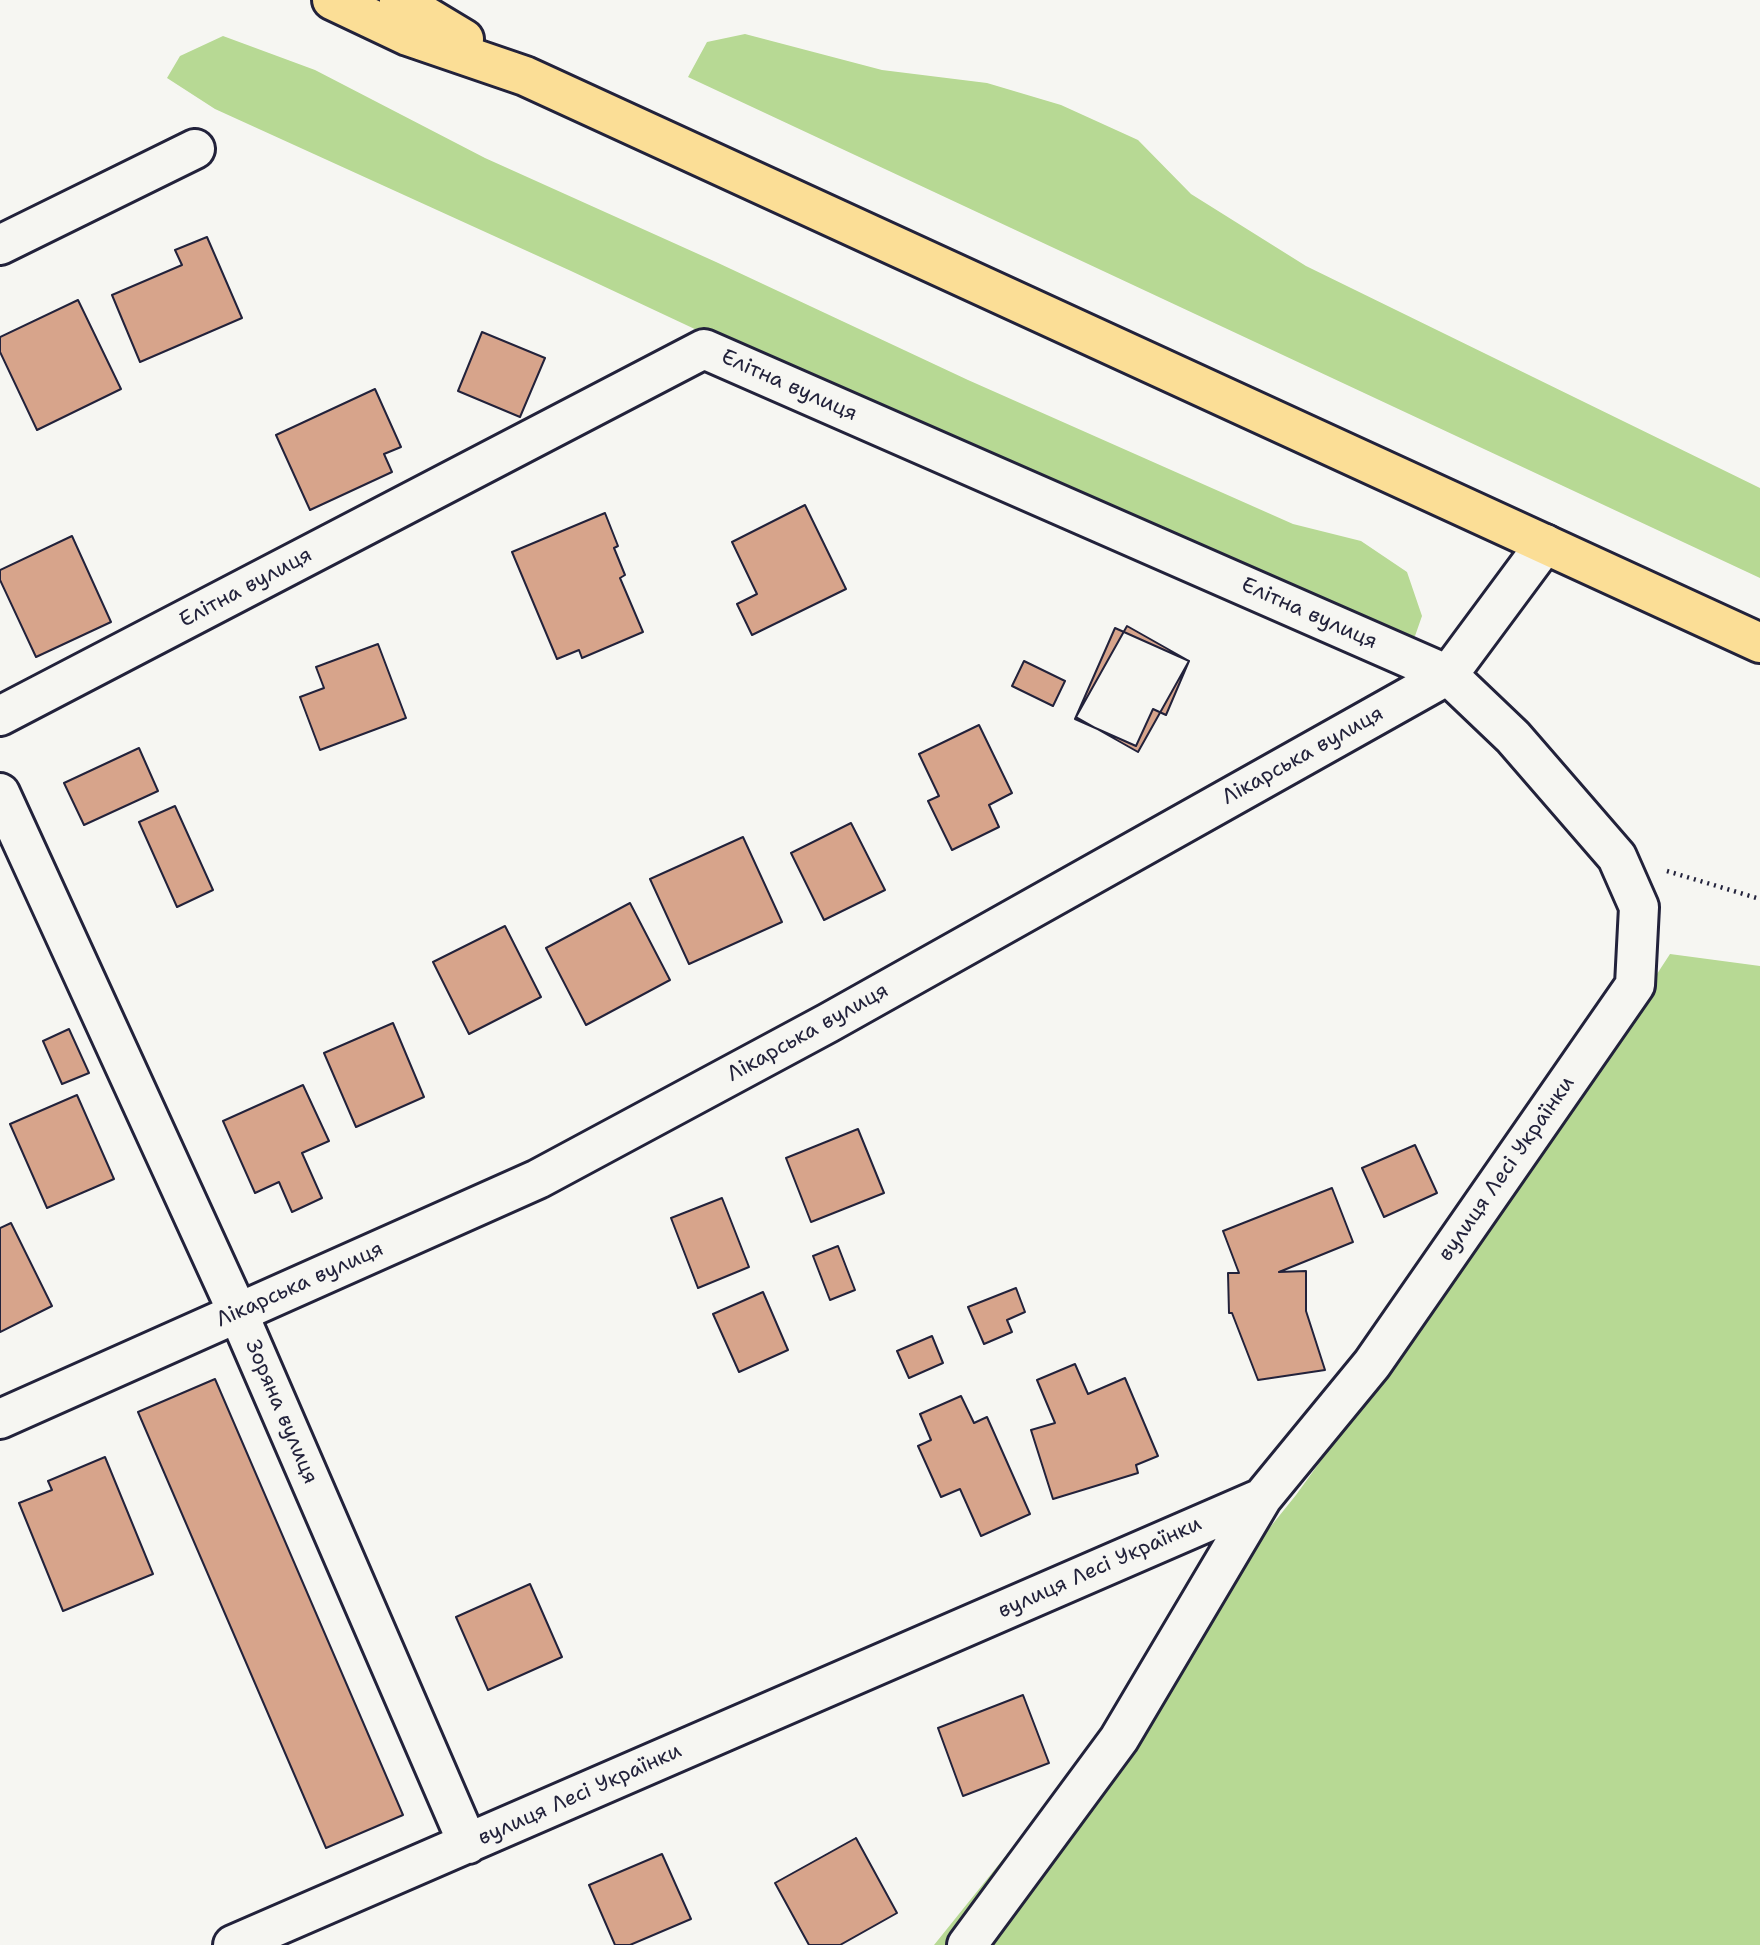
<!DOCTYPE html>
<html>
<head>
<meta charset="utf-8">
<style>
	body { margin:0 }
	canvas { display:block; background:#f6f6f2 }
</style>
</head>
<body>
<canvas width="1760" height="1945"></canvas>
<script>
const ctx = document.querySelector('canvas').getContext('2d');
ctx.lineJoin = 'round';
function paint(path, color) {
  ctx.fillStyle = color;
  ctx.fill(path, 'evenodd');
}
function shape(rows) {
  const path = new Path2D();
  for (const r of rows) {
    path.moveTo(r[0], r[1]);
    for (let i = 2; i < r.length; i += 2) path.lineTo(r[i], r[i + 1]);
  }
  return path;
}
function trace(path, color, width, dash) {
  ctx.strokeStyle = color;
  ctx.lineWidth = width;
  ctx.lineCap = dash ? 'butt' : 'round';
  ctx.setLineDash(dash || []);
  ctx.stroke(path);
}
function write(font, color, halo, rows, align = 'center') {
  ctx.font = font + ' "Shantell Sans",sans-serif';
  ctx.lineWidth = 5;
  ctx.setLineDash([]);
  ctx.textBaseline = 'middle';
  ctx.strokeStyle = halo;
  ctx.fillStyle = color;
  for (const [text, x, y, turn = 0] of rows) {
    ctx.save();
    ctx.translate(x, y);
    ctx.rotate((+turn || 0) * Math.PI / 180);
    ctx.textAlign = isNaN(turn) ? turn : align;
    if (halo) ctx.strokeText(text, 0, 0);
    ctx.fillText(text, 0, 0);
    ctx.restore();
  }
}
paint(shape([
	[745,34,882,70,987,83,1061,105,1138,140,1191,194,1306,266,1760,488,1760,578,688,77,707,42],
	[223,36,315,70,485,158,716,262,968,380,1293,524,1361,541,1407,572,1422,616,1415,636,1395,642,876,414,571,271,215,109,167,78,180,56],
	[1670,954,1760,966,1760,1945,934,1945,1296,1495,1513,1195]
]), '#b7d994');
const building = shape([
	[207,237,242,318,140,362,112,295,182,265,175,250,207,237],
	[78,300,121,389,37,430,0,352,0,337,78,300],
	[482,332,545,358,520,417,458,391,482,332],
	[375,389,401,447,384,454,392,472,310,510,276,435,375,389],
	[805,505,846,589,752,635,737,604,757,594,732,542,805,505],
	[605,513,618,546,614,548,625,575,620,578,643,632,582,658,579,650,557,659,512,552,605,513],
	[72,536,111,622,36,657,0,580,0,570,72,536],
	[1127,626,1189,661,1138,752,1076,717,1127,626],
	[1115,628,1189,661,1166,715,1153,709,1136,746,1075,719,1115,628],
	[378,644,406,718,320,750,300,697,324,688,316,667,378,644],
	[1024,661,1065,681,1053,706,1012,686,1024,661],
	[979,725,1012,793,989,805,999,827,952,850,928,801,939,796,919,754,979,725],
	[139,748,158,791,84,825,64,783,139,748],
	[175,806,213,890,177,907,139,822,175,806],
	[851,823,885,890,824,920,791,853,851,823],
	[743,837,782,922,689,964,650,879,743,837],
	[630,903,670,980,586,1025,546,948,630,903],
	[505,926,541,997,469,1034,433,962,505,926],
	[393,1023,424,1097,356,1127,324,1053,393,1023],
	[69,1029,89,1073,62,1084,43,1041,69,1029],
	[303,1085,329,1141,302,1153,322,1198,292,1212,279,1182,255,1193,223,1121,303,1085],
	[77,1095,114,1179,47,1208,10,1124,77,1095],
	[858,1129,884,1193,811,1222,786,1158,858,1129],
	[1415,1145,1437,1193,1384,1217,1362,1168,1415,1145],
	[1332,1188,1353,1242,1279,1272,1306,1271,1306,1311,1325,1370,1258,1380,1232,1313,1229,1313,1228,1273,1239,1273,1223,1231,1332,1188],
	[722,1198,749,1267,698,1288,671,1218,722,1198],
	[11,1223,52,1306,0,1332,0,1228,11,1223],
	[838,1246,855,1290,830,1300,813,1256,838,1246],
	[1016,1288,1025,1312,1007,1320,1012,1332,984,1344,968,1307,1016,1288],
	[763,1292,788,1350,739,1372,713,1314,763,1292],
	[932,1336,943,1363,909,1378,897,1351,932,1336],
	[1075,1364,1088,1394,1125,1378,1158,1456,1136,1465,1138,1473,1053,1499,1031,1430,1055,1423,1037,1380,1075,1364],
	[215,1379,403,1815,326,1848,138,1412,215,1379],
	[961,1396,974,1423,987,1417,1030,1514,981,1536,960,1489,941,1497,918,1446,931,1440,920,1414,961,1396],
	[105,1457,153,1574,63,1611,19,1503,52,1490,48,1481,105,1457],
	[530,1584,562,1657,488,1690,456,1617,530,1584],
	[1023,1695,1049,1763,963,1796,938,1728,1023,1695],
	[856,1838,897,1913,840,1945,809,1945,775,1883,856,1838],
	[662,1854,691,1919,630,1945,615,1945,589,1885,662,1854]
]);
paint(building, '#d7a48b');
trace(building, '#22223b', 2);
const minor = shape([
	[0,245,195,149],
	[0,716,704,349,1448,675,1513,737,1617,857,1639,907,1635,985,1372,1364,1262,1498,233,1945],
	[0,793,238,1313,468,1844],
	[0,1419,538,1179,828,1023,1448,675,1545,544],
	[967,1945,1119,1739,1262,1498]
]);
const major = shape([
	[332,0,408,36,525,76,1760,643],
	[399,0,464,39]
]);
trace(minor, '#22223b', 44);
trace(major, '#22223b', 44);
trace(shape([
	[1667,871,1760,899]
]), '#22223b', 4.5, [2, 5]);
trace(minor, '#f6f6f2', 38);
trace(major, '#fbde96', 38);
write('21px', '#22223b', '#f6f6f2', [
	["Елітна вулиця",789,386,24],
	["Елітна вулиця",246,588,-28],
	["Елітна вулиця",1309,614,24],
	["Лікарська вулиця",1303,756,-29],
	["Лікарська вулиця",808,1033,-29],
	["вулиця Лесі Українки",1507,1169,-55],
	["Лікарська вулиця",300,1285,-24],
	["Зоряна вулиця",281,1412,67],
	["вулиця Лесі Українки",1100,1568,-24],
	["вулиця Лесі Українки",580,1795,-24]
]);
</script>
</body>
</html>
